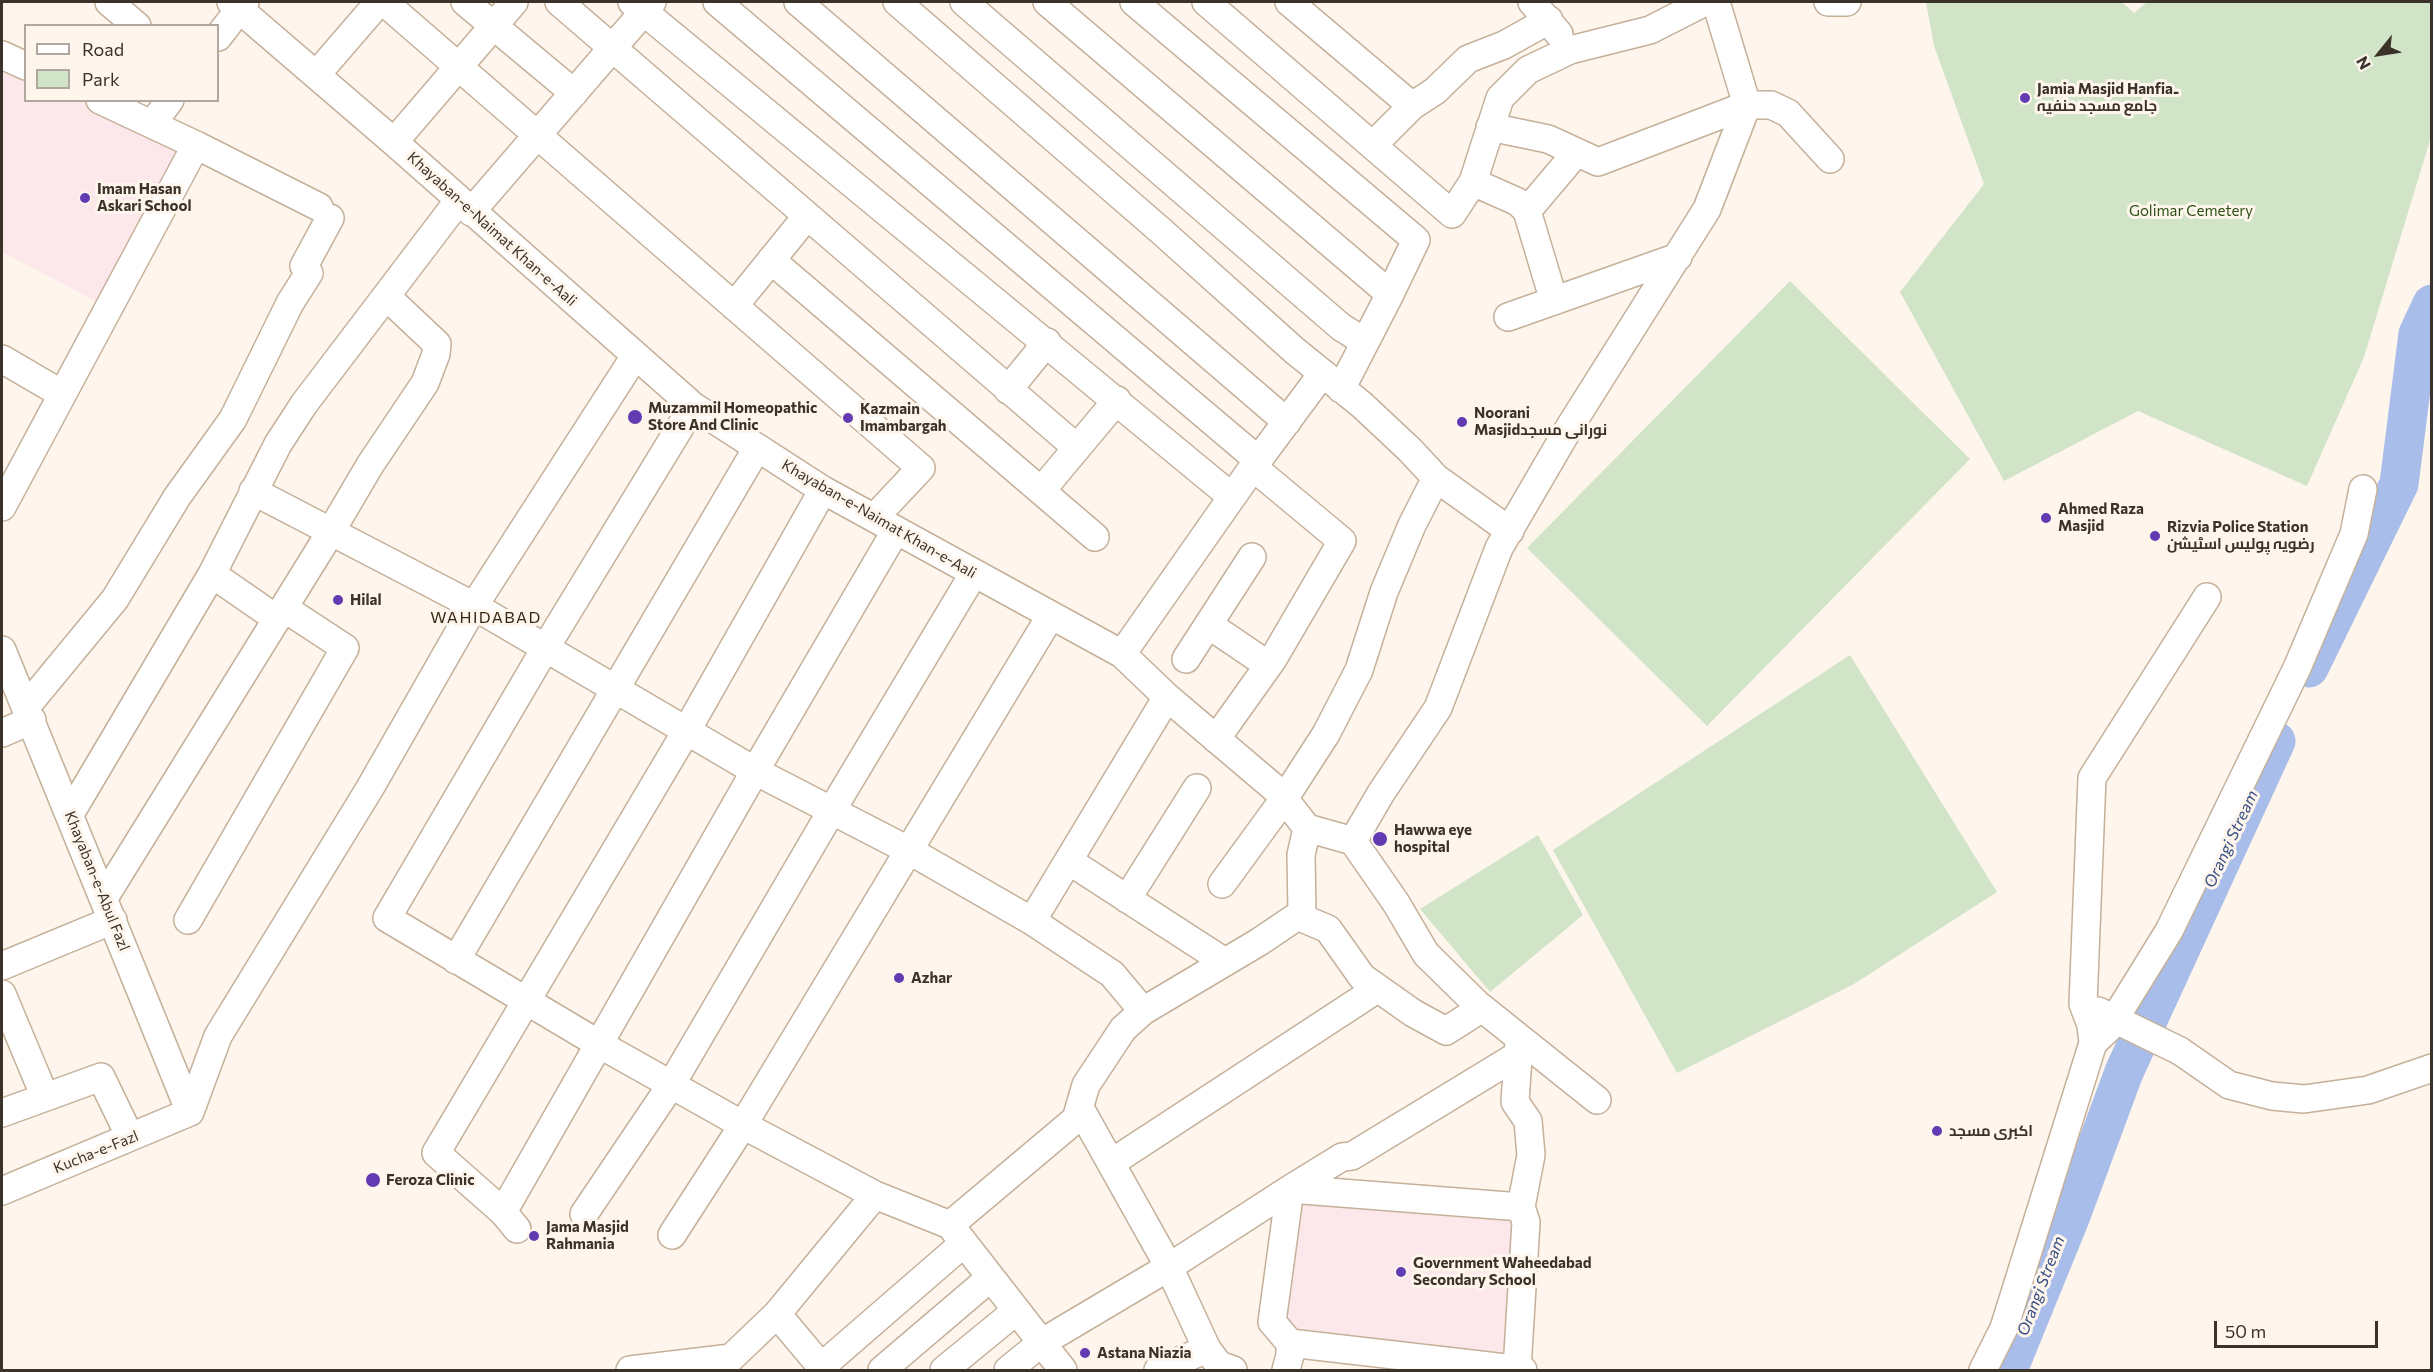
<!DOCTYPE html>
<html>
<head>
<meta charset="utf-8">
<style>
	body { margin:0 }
	#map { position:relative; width:2433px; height:1372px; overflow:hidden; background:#fef5ec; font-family:Commissioner,sans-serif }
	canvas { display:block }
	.frame { position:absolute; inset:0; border:3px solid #3b322a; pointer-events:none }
	.legend { position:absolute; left:24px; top:24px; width:195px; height:78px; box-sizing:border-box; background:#fef5ec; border:2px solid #b0a79e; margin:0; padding:8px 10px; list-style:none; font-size:18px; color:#3b322a }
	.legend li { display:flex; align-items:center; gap:12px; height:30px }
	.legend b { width:30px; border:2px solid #b0a79e }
	.north { position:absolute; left:2349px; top:24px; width:60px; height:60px; -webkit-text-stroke:4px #fef5ec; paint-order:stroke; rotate:240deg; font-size:16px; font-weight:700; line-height:24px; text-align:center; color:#3b322a }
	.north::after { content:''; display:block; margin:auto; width:21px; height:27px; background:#3b322a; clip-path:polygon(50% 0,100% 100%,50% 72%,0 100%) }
	.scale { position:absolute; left:2214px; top:1321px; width:164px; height:27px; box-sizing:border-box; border:3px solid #3b322a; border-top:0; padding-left:8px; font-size:18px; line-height:21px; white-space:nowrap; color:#3b322a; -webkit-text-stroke:4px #fef5ec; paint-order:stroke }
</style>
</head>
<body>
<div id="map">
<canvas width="2433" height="1372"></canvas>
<div class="frame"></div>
<ul class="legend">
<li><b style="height:8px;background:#fff"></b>Road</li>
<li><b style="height:16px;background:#d1e4c8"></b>Park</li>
</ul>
<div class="north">N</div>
<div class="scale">50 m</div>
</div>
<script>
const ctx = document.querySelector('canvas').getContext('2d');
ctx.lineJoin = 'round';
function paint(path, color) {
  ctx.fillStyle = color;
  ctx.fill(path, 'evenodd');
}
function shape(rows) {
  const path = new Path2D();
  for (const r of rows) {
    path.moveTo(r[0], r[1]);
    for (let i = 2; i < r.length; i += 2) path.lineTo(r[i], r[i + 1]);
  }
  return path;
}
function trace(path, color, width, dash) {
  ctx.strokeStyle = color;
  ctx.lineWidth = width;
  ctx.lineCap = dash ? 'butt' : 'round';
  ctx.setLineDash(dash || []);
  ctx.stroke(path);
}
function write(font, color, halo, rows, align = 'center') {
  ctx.font = font + ' Commissioner,Cairo,sans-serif';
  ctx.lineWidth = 6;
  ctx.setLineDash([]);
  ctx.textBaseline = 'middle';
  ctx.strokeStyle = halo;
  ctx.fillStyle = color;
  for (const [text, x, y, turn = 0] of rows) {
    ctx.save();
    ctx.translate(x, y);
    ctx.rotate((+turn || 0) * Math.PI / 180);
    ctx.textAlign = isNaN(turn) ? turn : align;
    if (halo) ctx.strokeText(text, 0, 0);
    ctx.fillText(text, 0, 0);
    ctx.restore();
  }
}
paint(shape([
	[2,55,25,66,26,100,100,101,196,145,109,308,2,252],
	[1290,1189,1521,1207,1517,1369,1279,1333]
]), '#fce7eb');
paint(shape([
	[1926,2,2122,2,2134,13,2147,2,2431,2,2431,137,2364,357,2307,486,2138,411,2004,481,1900,292,1984,184,1934,46],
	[1790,281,1970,459,1707,726,1527,548],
	[1850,655,1997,892,1854,984,1677,1073,1553,850],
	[1538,835,1583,915,1490,992,1420,909]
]), '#d1e4c8');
trace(shape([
	[2309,668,2399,484,2418,334,2432,304],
	[2008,1370,2070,1218,2124,1072,2276,741]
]), '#a8bde9', 39);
const minor = shape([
	[109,2,137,26],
	[231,2,394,142,693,406,823,490,1122,654,1167,697,1279,792,1307,828,1353,841],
	[384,2,921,468,874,518],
	[465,2,574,93],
	[559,2,1077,448],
	[632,2,1232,497],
	[717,2,1258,460],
	[798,2,1287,422],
	[897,2,1160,230,1295,351,1362,405,1410,450,1436,478,1412,525,1384,592,1359,670,1326,734,1284,799,1222,884],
	[964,2,1341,327,1365,342],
	[1047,2,1390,294,1341,389],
	[1134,2,1416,240,1390,294],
	[1206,2,1452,214,1473,182,1500,98,1528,70,1570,50,1650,30,1705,2],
	[1289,2,1412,106],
	[1532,2,1559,34],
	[1828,2,1847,2],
	[218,37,245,2],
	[2,55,26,66],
	[316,75,379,2],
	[100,100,196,145,319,207],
	[152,124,170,100],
	[1490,127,1548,139,1598,162,1747,105,1771,105,1788,113,1830,159],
	[394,142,514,2],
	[1373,145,1412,106,1435,91,1468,59,1504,45,1549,20],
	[1473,182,1518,202,1527,211,1554,301],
	[1527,211,1576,153],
	[471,212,652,2],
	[771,260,1095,537],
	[734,306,807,216],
	[1508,317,1678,257],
	[2,359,62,394],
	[1008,390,1047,342],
	[693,406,546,647,387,918,599,1044,743,1125,875,1195,950,1225,1063,1370],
	[1436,478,1510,531],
	[253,491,474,606,755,771,910,851,1032,921,1112,974,1143,1011],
	[1041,491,1117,400],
	[2,507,196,145],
	[212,574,277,619],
	[1209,625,1268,665],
	[2,650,190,1112],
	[1122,654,1253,467,1322,374],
	[1186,659,1252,557],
	[26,707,115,599,177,497,233,419,290,303,309,273,304,266,330,218],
	[2,733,32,720],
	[1216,739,1273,659,1342,541,1253,467],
	[70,814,212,574,278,444,304,404,459,200],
	[1069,861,1225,962],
	[104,898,330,533,370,465,425,383,436,354,437,344,386,296],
	[1127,899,1197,788],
	[1297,916,1328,929,1362,977,1413,1013,1446,1031,1482,1008],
	[188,920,345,648,284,608],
	[1032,921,1167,697],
	[456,960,757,448],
	[2,966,113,920],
	[2,994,45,1097],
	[2098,1011,2180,1051,2229,1085,2272,1096,2304,1099,2368,1090,2432,1068],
	[2093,1043,2109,1028,2169,931,2297,668,2354,534,2363,489],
	[1597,1100,1477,1004,1426,954,1396,903,1353,841,1381,793,1438,708,1499,548,1569,428,1707,209,1747,105,1716,2],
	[1080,1108,1169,1267,1207,1349,1219,1365,1233,1370],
	[190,1112,218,1036,370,788,474,606,635,356],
	[2,1113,101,1077,130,1137],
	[1111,1163,1377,989],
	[2,1191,190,1112],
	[503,1212,755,771,896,530],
	[584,1214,671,1085,832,810,974,573],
	[950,1225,1076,1119,1086,1085,1123,1029,1143,1011,1259,942,1302,913,1301,855,1307,828],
	[517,1229,503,1212,436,1153,687,730,823,490],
	[672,1235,743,1125,1051,615],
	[777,1314,824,1370],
	[1290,1343,1523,1370],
	[821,1367,964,1243],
	[1517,1369,1526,1222,1521,1207,1531,1155,1528,1121,1515,1102,1519,1042],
	[630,1370,731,1358,777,1314,875,1195],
	[882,1370,990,1278],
	[944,1370,1016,1311],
	[1008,1370,1041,1343,1169,1267,1290,1189,1342,1157,1352,1156,1518,1055],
	[1158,1370,1207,1349],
	[1286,1370,1290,1355,1290,1343,1272,1322,1290,1189,1521,1207],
	[1983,1370,2004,1328,2093,1043,2091,1025,2083,1004,2092,778,2207,597]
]);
trace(minor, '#c5b09a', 30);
trace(minor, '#fff', 27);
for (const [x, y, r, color] of [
	[2025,98,6,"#623ab2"],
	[85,198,6,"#623ab2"],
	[635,417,8,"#623ab2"],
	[848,418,6,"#623ab2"],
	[1462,422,6,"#623ab2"],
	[2046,518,6,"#623ab2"],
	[2155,536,6,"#623ab2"],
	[338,600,6,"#623ab2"],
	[1380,839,8,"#623ab2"],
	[899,978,6,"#623ab2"],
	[1937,1131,6,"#623ab2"],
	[373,1180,8,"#623ab2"],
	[534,1236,6,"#623ab2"],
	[1401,1272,6,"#623ab2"],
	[1085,1353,6,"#623ab2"]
]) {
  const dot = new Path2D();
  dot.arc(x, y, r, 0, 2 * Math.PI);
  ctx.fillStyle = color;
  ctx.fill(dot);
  trace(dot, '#fef5ec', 2);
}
write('bold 15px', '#3b322a', '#fef5ec', [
	["Jamia Masjid Hanfia۔",2037,89],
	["جامع مسجد حنفیہ",2037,106],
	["Imam Hasan",97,189],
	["Askari School",97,206],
	["Muzammil Homeopathic",648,408],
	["Store And Clinic",648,425],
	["Kazmain",860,409],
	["Imambargah",860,426],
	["Noorani",1474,413],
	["Masjidنورانی مسجد",1474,430],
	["Ahmed Raza",2058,509],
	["Masjid",2058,526],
	["Rizvia Police Station",2167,527],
	["رضویہ پولیس اسٹیشن",2167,544],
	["Hilal",350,600],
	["Hawwa eye",1394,830],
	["hospital",1394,847],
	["Azhar",911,978],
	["اکبری مسجد",1949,1131],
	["Feroza Clinic",386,1180],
	["Jama Masjid",546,1227],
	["Rahmania",546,1244],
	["Government Waheedabad",1413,1263],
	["Secondary School",1413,1280],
	["Astana Niazia",1097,1353]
], 'left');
write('15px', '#2c5015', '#fef5ec', [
	["Golimar Cemetery",2191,211]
]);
write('15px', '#3b322a', '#fef5ec', [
	["Khayaban-e-Naimat Khan-e-Aali",492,229,42],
	["Khayaban-e-Naimat Khan-e-Aali",879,519,30],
	["Khayaban-e-Abul Fazl",97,881,68],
	["Kucha-e-Fazl",96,1152,-22]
]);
ctx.letterSpacing = '1.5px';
write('16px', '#382715', '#fef5ec', [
	["WAHIDABAD",486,618]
]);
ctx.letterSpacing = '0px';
write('italic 16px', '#354e85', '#fef5ec', [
	["Orangi Stream",2231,839,-65],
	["Orangi Stream",2041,1286,-69]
]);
</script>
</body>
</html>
